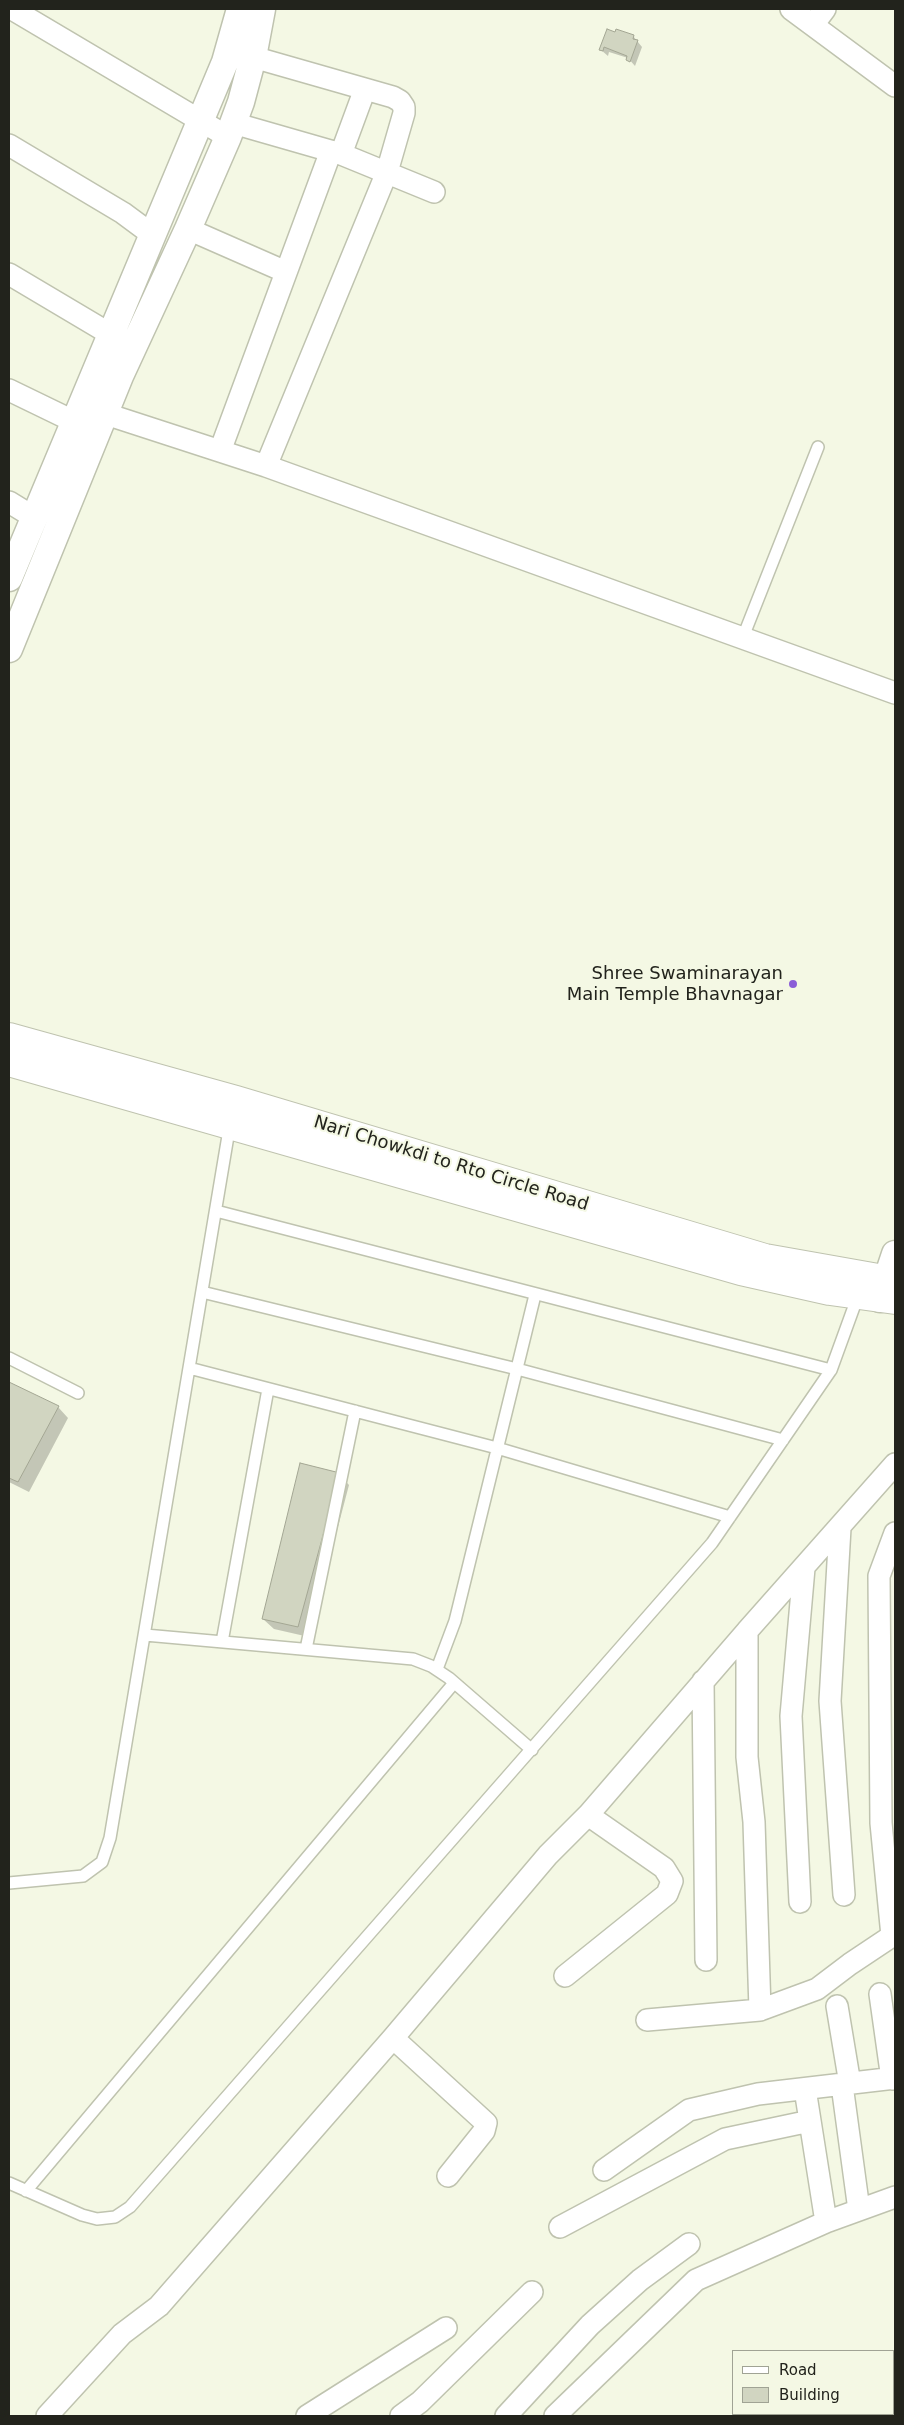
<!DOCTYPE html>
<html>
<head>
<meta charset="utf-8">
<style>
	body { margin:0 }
	#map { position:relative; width:904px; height:2425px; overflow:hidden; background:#f4f8e4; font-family:"DejaVu Sans",sans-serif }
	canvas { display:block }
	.frame { position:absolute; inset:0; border:10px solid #22231c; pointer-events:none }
	.legend { position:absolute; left:732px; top:2350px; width:162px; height:65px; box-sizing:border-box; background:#f4f8e4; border:1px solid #a0a394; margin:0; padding:6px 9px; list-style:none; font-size:15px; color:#22231c }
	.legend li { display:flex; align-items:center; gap:10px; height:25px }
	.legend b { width:25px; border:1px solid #a0a394 }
</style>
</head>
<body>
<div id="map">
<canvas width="904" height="2425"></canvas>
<div class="frame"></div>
<ul class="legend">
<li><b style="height:6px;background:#fff"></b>Road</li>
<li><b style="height:14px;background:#d1d5c1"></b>Building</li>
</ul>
</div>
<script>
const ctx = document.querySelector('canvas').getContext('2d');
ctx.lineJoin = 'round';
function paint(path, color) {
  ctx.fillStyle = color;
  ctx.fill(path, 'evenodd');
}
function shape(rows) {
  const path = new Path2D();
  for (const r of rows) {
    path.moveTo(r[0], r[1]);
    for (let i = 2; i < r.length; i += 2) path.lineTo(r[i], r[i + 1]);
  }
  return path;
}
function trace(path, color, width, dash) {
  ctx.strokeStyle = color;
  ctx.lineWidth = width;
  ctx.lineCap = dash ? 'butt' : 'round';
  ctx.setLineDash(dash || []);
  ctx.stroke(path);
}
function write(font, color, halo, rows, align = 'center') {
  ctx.font = font + ' "DejaVu Sans",sans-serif';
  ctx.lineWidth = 4;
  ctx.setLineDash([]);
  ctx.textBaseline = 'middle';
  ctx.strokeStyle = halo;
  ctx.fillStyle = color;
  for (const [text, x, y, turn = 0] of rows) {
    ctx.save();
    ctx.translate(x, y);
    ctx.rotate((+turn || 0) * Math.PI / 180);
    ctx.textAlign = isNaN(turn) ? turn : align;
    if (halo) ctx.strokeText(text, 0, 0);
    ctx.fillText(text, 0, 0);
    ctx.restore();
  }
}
paint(shape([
	[608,31,633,36,642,47,635,66,628,58,609,52,608,56,601,50],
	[10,1383,58,1407,68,1418,29,1492,9,1482],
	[339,1474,349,1485,309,1637,274,1629,263,1619]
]), '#0003');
const building = shape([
	[607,29,615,32,616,29,634,35,633,39,638,40,630,62,626,60,627,56,604,47,603,51,599,50,607,29],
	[9,1382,59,1406,18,1482,9,1478,9,1382],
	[300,1463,340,1473,298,1627,262,1619,300,1463]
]);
paint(building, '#d1d5c1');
trace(building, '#a3a693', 1);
const service = shape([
	[743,637,818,447],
	[216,1211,831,1370],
	[202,1292,517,1369,783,1440],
	[9,1358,78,1393],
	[189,1368,497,1448,730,1517],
	[145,1635,413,1659,431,1666,449,1678,532,1750],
	[222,1642,268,1389],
	[306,1649,355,1411],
	[437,1669,455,1621,535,1295],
	[9,1883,83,1876,102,1862,110,1838,230,1124],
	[9,2183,82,2215,97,2219,115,2217,130,2207,712,1543,831,1370,859,1293],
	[26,2191,454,1683]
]);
const minor = shape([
	[12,9,228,137],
	[791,9,895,86],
	[813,25,825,9],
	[253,57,393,97,400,101,404,107,404,113,387,172,266,466],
	[233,123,341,154,434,192],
	[9,145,123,213,154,236],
	[341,154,365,89],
	[188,229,286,272],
	[9,274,110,334],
	[9,390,75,422],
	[90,407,106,414,266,466,895,693],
	[220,451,331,151],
	[9,502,35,518],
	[840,1528,830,1701,844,1895],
	[703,1681,706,1960],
	[800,1902,791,1716,804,1568],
	[892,1936,881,1823,879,1576,895,1533],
	[565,1976,667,1894,672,1881,664,1868,588,1815],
	[880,1994,892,2079],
	[837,2006,850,2084],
	[760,2010,754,1822,747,1757,747,1631,895,1464],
	[647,2020,760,2010,817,1989,850,1964,895,1934],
	[393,2038,486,2123,484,2131,448,2176],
	[842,2085,859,2210],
	[805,2089,826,2222],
	[604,2170,689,2110,758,2094,895,2078],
	[560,2227,725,2139,810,2121],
	[47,2416,122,2334,159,2306,393,2038,548,1855,588,1815,747,1631],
	[307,2416,446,2328],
	[401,2416,420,2402,532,2292],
	[506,2416,590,2325,640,2280,689,2244],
	[555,2416,696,2280,826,2222,895,2197]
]);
const tertiary = shape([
	[9,578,225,62,240,9],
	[9,649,120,376,188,229,228,137,241,102,253,57,262,9],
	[880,1299,895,1254]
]);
const trunk = shape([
	[9,1037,236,1100,765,1258,895,1281],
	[9,1062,741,1271,830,1291,895,1300]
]);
trace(service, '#bfc3af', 14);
trace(minor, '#bfc3af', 24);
trace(tertiary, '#bfc3af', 29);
trace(trunk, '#bfc3af', 30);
trace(service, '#fff', 11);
trace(minor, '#fff', 21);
trace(tertiary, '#fff', 26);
trace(trunk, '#fff', 28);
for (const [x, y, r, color] of [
	[793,984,5,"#8a5dd7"]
]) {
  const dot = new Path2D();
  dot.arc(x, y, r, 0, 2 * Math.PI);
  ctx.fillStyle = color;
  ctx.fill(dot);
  trace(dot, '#f4f8e4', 2);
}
write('18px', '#22231c', '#f4f8e4', [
	["Shree Swaminarayan",783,974],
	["Main Temple Bhavnagar",783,995]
], 'right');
write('18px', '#22231c', '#f4f8e4', [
	["Nari Chowkdi to Rto Circle Road",451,1164,17]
]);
</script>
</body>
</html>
